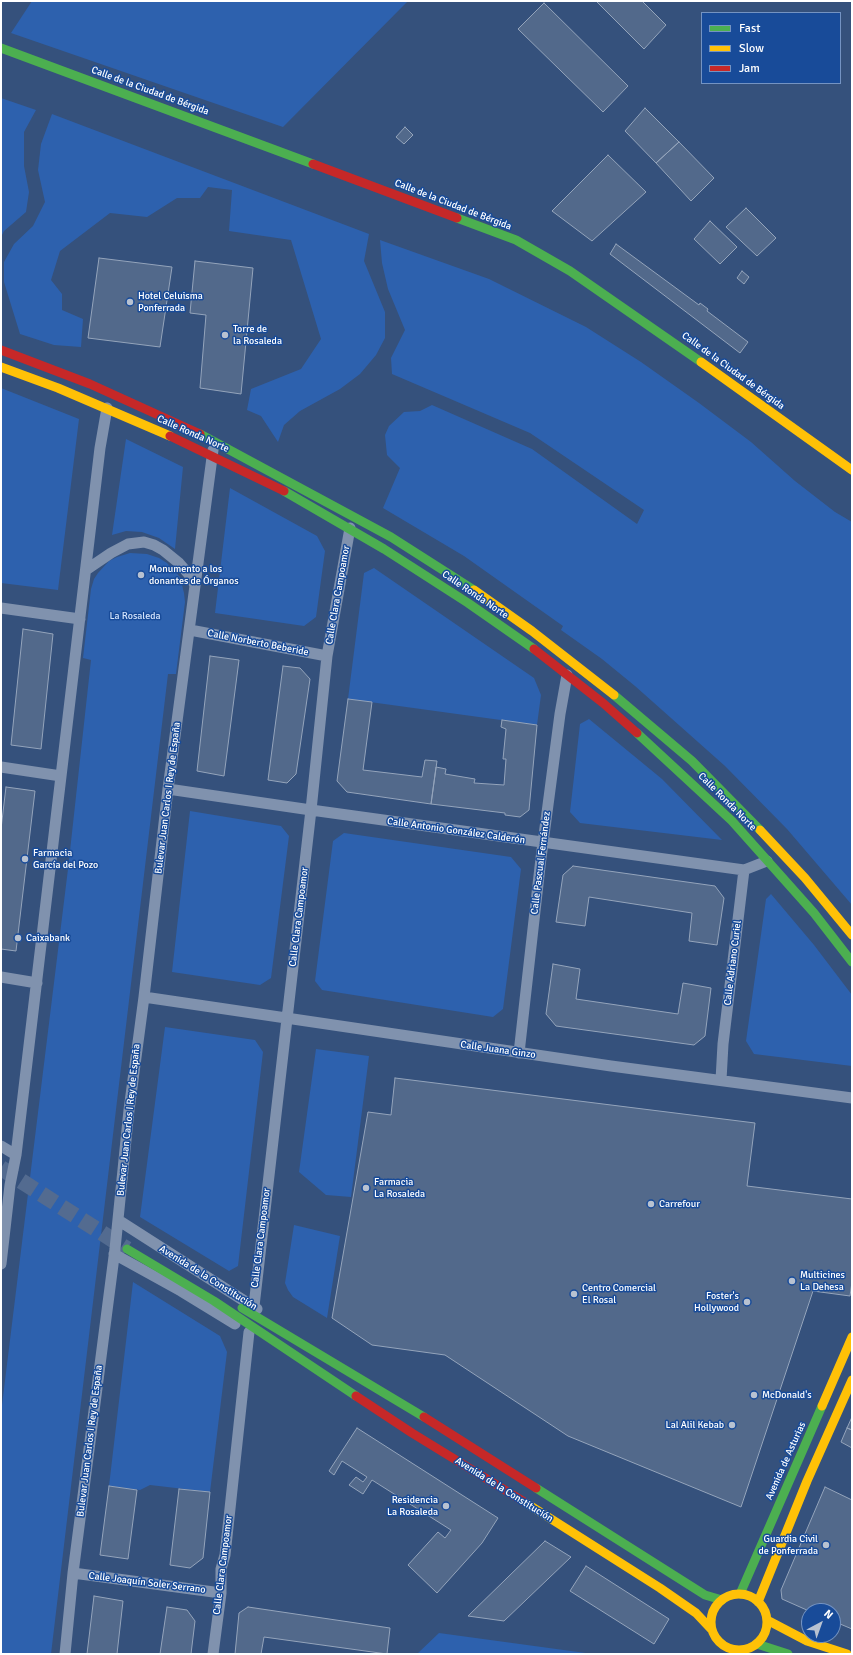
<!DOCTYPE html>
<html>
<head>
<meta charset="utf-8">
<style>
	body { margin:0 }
	#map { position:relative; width:853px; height:1655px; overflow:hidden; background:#35517c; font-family:Signika,sans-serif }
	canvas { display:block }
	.frame { position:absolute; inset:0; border:2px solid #fff; pointer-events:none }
	.legend { position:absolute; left:701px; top:12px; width:140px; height:72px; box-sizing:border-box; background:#184b99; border:1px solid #7493c2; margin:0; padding:5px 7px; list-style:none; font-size:12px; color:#fff }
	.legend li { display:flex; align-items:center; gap:8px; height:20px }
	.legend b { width:20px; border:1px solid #7493c2 }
	.north { position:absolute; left:801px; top:1603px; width:40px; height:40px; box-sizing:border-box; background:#184b99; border:1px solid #7493c2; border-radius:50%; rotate:41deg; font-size:11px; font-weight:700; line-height:16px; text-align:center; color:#fff }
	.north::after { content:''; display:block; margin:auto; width:14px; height:18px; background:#b8c2d1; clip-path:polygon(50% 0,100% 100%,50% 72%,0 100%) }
</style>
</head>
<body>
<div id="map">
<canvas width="853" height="1655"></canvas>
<div class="frame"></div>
<ul class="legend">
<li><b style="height:5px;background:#4caf50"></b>Fast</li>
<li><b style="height:5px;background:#ffc107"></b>Slow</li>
<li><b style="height:5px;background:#c62828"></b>Jam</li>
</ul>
<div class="north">N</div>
</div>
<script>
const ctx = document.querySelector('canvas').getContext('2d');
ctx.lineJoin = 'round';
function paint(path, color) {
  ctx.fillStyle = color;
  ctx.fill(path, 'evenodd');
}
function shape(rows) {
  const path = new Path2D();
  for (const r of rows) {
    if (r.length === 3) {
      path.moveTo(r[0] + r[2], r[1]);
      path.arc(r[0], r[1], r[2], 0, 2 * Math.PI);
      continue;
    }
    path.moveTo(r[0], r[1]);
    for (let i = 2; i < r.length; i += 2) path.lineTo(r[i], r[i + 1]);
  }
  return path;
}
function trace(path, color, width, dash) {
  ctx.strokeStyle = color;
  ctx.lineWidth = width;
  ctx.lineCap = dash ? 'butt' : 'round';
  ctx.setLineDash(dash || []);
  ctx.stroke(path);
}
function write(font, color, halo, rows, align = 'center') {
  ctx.font = font + ' Signika,sans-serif';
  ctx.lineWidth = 3;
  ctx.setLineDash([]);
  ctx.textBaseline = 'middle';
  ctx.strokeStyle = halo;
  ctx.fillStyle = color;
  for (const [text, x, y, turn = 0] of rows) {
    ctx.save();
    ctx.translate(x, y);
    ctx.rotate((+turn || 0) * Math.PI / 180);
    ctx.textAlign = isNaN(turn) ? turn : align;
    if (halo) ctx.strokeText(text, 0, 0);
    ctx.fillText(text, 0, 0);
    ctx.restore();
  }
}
paint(shape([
	[32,1,408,1,283,127,11,33],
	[1,98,36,110,24,132,24,166,29,192,26,212,4,231,1,237],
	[52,114,369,234,364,261,385,312,385,338,376,355,360,374,340,389,300,411,284,425,278,442,261,416,247,410,251,389,301,369,321,339,291,240,229,231,232,190,208,187,200,198,177,198,147,217,110,213,60,251,51,280,62,294,62,310,83,319,81,347,54,345,20,334,4,282,4,262,14,244,33,226,45,202,38,170,41,144],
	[380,240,489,279,586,327,641,362,699,403,751,442,795,481,835,512,852,522,852,905,787,829,725,766,635,686,602,659,561,630,563,626,464,556,383,508,400,468,387,455,385,435,389,426,404,412,420,411,432,405,532,449,637,524,644,510,530,433,392,374,391,358,405,330,388,289,382,263],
	[1,388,79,419,58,590,1,583],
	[126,439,183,467,175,549,159,538,142,532,126,531,112,535],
	[230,488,317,536,325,551,316,617,304,626,215,613],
	[130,553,147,554,159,558,167,563,180,577,184,593,185,602,176,674,168,674,51,1654,1,1654,1,1413,68,869,91,660,83,658,91,589,94,579,98,573,109,561,117,557],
	[374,568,534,678,541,695,537,725,348,699,364,573],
	[589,719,662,779,722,840,580,823,570,812,580,724],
	[190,811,281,826,289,836,271,978,260,985,172,972],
	[344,833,511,857,521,869,503,1009,493,1017,322,990,315,981,333,841],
	[771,894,814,945,852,995,852,1066,754,1054,746,1041,766,899],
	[165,1027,255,1040,263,1052,238,1266,229,1271,140,1217],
	[316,1049,369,1056,351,1197,326,1195,299,1172],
	[294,1225,340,1236,327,1318,293,1297,288,1290,285,1283],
	[133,1282,220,1336,227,1352,210,1492,150,1485,140,1490,109,1486],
	[439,1633,593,1654,417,1654]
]), '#2d61ae');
const building = shape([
	[596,1,642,1,666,25,644,49,596,1],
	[544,3,628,86,603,112,518,29,544,3],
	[645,108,679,142,656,163,625,131,645,108],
	[405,127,413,135,404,144,396,137,405,127],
	[679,142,714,178,691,201,656,163,679,142],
	[608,155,646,192,592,241,552,211,608,155],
	[746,208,776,238,757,256,726,227,746,208],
	[710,221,737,247,720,264,694,239,710,221],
	[616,244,699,305,700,303,708,309,707,311,748,342,740,353,610,254,616,244],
	[99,258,172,267,160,347,88,338,99,258],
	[195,261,253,268,241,394,200,388,206,315,190,313,195,261],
	[742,271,749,277,744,284,737,278,742,271],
	[23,629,53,634,41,749,11,745,23,629],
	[210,656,239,660,224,776,197,771,210,656],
	[283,666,300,668,310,679,296,774,287,783,268,780,283,666],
	[348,699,372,702,363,770,422,777,425,760,437,761,431,804,347,792,337,781,348,699],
	[502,720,537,725,529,810,520,817,505,815,505,813,431,804,436,767,446,769,445,774,475,779,474,783,504,785,506,759,503,759,506,729,501,727,502,720],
	[6,787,35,791,16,951,1,949,1,829,6,787],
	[573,866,715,886,724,898,717,945,689,941,692,913,589,897,585,926,556,922,563,875,573,866],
	[553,964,580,969,576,999,678,1014,683,983,711,988,705,1036,694,1045,556,1026,546,1014,553,964],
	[395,1078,755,1123,747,1186,852,1199,852,1282,850,1296,813,1291,741,1507,568,1436,445,1355,372,1345,332,1318,368,1112,391,1115,395,1078],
	[852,1417,852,1430,847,1428,852,1417],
	[357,1428,498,1518,482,1543,437,1593,408,1565,438,1532,445,1538,451,1530,372,1480,363,1494,349,1485,356,1477,363,1482,367,1477,342,1461,334,1475,329,1471,357,1428],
	[847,1428,852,1430,852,1448,841,1442,847,1428],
	[109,1486,137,1490,128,1559,100,1555,109,1486],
	[825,1487,852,1500,852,1629,833,1621,833,1611,809,1611,782,1599,781,1590,825,1487],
	[179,1489,210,1492,203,1558,190,1568,170,1565,179,1489],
	[545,1541,571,1557,504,1621,468,1616,545,1541],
	[586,1566,669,1619,654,1644,570,1591,586,1566],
	[94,1596,123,1601,117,1654,87,1654,94,1596],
	[167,1607,187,1610,195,1621,191,1654,160,1654,167,1607],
	[248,1607,390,1628,387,1654,264,1637,261,1654,235,1654,239,1613,248,1607]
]);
paint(building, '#52698b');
trace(building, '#94a4bb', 1);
trace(shape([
	[1,1168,127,1249]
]), '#536b90', 16, [16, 8]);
trace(shape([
	[86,570,111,553,128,544,144,542,154,545,163,550,179,563,192,578,195,586],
	[1,608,80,619],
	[190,630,327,656],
	[1,767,61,776],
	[168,789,311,810,744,870],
	[744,870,767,861],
	[1,977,37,983],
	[144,997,611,1066,852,1098],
	[519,1053,541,858,560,714,567,675],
	[721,1080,723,1044,744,870],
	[1,1146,16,1155],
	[118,1220,257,1309],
	[114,1254,181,1291,235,1324],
	[1,1264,10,1185,16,1155,100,448,107,408],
	[254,1306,311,810,327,656,350,528],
	[73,1573,221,1593],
	[65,1654,73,1573,115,1249,129,1110,144,997,168,789,213,450],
	[213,1654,221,1593,221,1569,225,1555,249,1332]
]), '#8092ae', 11);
trace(shape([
	[1,48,313,164],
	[457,218,516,240,570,271,701,362],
	[200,434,391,537,474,590],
	[284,491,384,549,468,603,534,649],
	[614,695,692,761,760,830],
	[637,733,732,821,814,913,852,962],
	[127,1249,214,1301,356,1396],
	[242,1308,424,1417],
	[536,1488,705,1595,722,1600],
	[740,1594,822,1406],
	[757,1644,788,1654]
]), '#4caf50', 9);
trace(shape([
	[701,362,852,470],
	[1,367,58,388,170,436],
	[474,590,532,631,614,695],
	[760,830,805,878,852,935],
	[822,1406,852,1337],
	[526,1503,660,1588,696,1613,712,1630],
	[739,1622,28],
	[758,1602,807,1481,852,1380],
	[767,1620,807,1641,847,1654]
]), '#ffc107', 9);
trace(shape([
	[313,164,457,218],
	[1,350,90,384,200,434],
	[170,436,284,491],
	[534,649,603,703,637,733],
	[356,1396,412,1433,526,1503],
	[424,1417,536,1488]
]), '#c62828', 9);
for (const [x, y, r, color] of [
	[130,302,4,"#b8c2d1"],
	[225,335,4,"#b8c2d1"],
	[141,575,4,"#b8c2d1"],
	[25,859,4,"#b8c2d1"],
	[18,938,4,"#b8c2d1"],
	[366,1188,4,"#b8c2d1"],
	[651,1204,4,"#b8c2d1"],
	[792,1281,4,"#b8c2d1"],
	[574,1294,4,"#b8c2d1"],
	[747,1302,4,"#b8c2d1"],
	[754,1395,4,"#b8c2d1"],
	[732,1425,4,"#b8c2d1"],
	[446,1506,4,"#b8c2d1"],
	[826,1545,4,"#b8c2d1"]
]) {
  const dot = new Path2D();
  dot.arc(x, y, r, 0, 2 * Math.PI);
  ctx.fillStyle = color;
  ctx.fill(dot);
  trace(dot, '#184b99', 1.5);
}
write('10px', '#fff', '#184b99', [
	["Calle de la Ciudad de Bérgida",150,91,20],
	["Calle de la Ciudad de Bérgida",453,205,21],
	["Calle de la Ciudad de Bérgida",733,371,36],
	["Calle Ronda Norte",193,434,24],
	["Calle Clara Campoamor",338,595,-80],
	["Calle Ronda Norte",475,595,34],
	["Calle Norberto Beberide",258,643,11],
	["Bulevar Juan Carlos I Rey de España",168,798,-83],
	["Calle Ronda Norte",727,802,45],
	["Calle Antonio González Calderón",456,831,8],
	["Calle Pascual Fernández",541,863,-83],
	["Calle Clara Campoamor",299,917,-83],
	["Calle Adriano Curiel",733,963,-83],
	["Calle Juana Ginzo",498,1050,8],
	["Bulevar Juan Carlos I Rey de España",129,1120,-84],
	["Calle Clara Campoamor",261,1238,-83],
	["Avenida de la Constitución",208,1278,32],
	["Bulevar Juan Carlos I Rey de España",90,1441,-83],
	["Avenida de Asturias",786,1461,-66],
	["Avenida de la Constitución",504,1490,32],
	["Calle Clara Campoamor",223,1565,-83],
	["Calle Joaquín Soler Serrano",147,1583,7]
]);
write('10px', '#fff', '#184b99', [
	["Hotel Celuisma",138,296],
	["Ponferrada",138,308],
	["Torre de",233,329],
	["la Rosaleda",233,341],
	["Monumento a los",149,569],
	["donantes de Órganos",149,581],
	["Farmacia",33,853],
	["García del Pozo",33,865],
	["Caixabank",26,938],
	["Farmacia",374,1182],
	["La Rosaleda",374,1194],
	["Carrefour",659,1204],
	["Multicines",800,1275],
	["La Dehesa",800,1287],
	["Centro Comercial",582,1288],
	["El Rosal",582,1300],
	["Foster's",739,1296,"right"],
	["Hollywood",739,1308,"right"],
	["McDonald's",762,1395],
	["Lal Alil Kebab",724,1425,"right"],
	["Residencia",438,1500,"right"],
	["La Rosaleda",438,1512,"right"],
	["Guardia Civil",818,1539,"right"],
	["de Ponferrada",818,1551,"right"]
], 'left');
write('10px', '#d4e4fc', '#184b99', [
	["La Rosaleda",135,616]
]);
</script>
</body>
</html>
